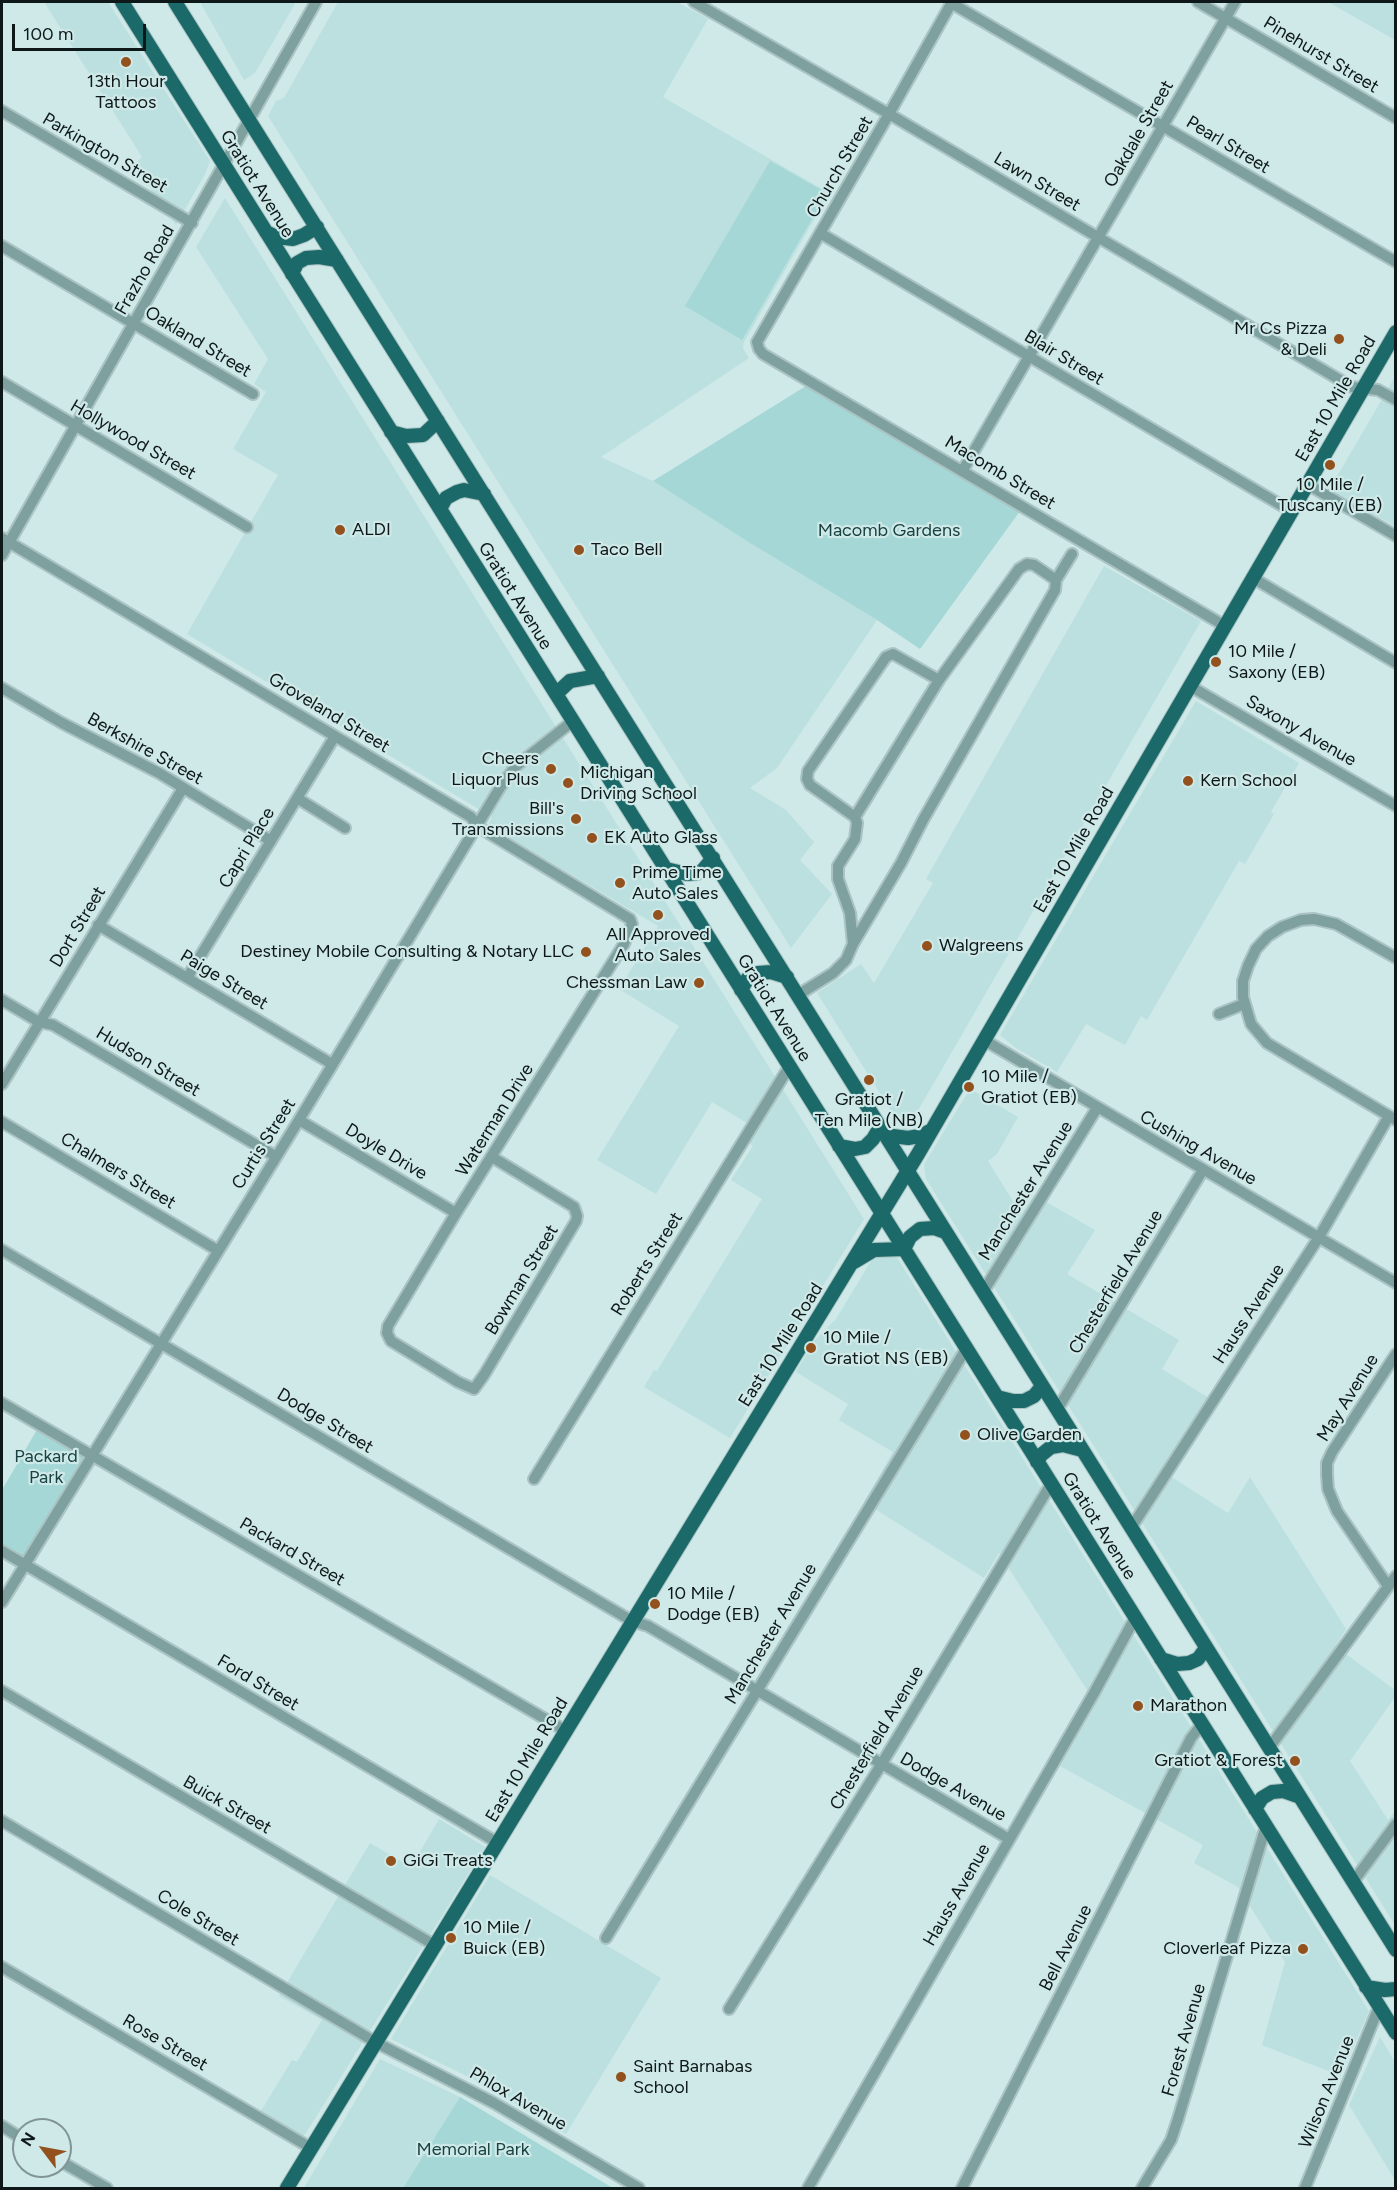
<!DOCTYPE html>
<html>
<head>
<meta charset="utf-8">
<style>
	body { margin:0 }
	#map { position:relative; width:1397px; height:2190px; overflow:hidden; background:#cee9e8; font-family:Figtree,sans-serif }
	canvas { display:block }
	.frame { position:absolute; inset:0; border:3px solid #0e1818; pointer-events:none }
	.north { position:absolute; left:12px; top:2118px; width:60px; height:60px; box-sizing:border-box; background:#cee9e8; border:2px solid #819595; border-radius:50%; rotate:302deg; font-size:16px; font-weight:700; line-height:24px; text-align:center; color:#0e1818 }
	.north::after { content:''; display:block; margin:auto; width:21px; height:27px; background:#93511e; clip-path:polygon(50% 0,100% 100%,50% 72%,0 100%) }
	.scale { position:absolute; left:12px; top:24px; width:134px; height:27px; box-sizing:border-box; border:3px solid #0e1818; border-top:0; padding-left:8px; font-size:18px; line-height:21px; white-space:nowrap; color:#0e1818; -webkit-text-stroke:4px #cee9e8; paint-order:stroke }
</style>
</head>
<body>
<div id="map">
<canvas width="1397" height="2190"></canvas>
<div class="frame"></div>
<div class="north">N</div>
<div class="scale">100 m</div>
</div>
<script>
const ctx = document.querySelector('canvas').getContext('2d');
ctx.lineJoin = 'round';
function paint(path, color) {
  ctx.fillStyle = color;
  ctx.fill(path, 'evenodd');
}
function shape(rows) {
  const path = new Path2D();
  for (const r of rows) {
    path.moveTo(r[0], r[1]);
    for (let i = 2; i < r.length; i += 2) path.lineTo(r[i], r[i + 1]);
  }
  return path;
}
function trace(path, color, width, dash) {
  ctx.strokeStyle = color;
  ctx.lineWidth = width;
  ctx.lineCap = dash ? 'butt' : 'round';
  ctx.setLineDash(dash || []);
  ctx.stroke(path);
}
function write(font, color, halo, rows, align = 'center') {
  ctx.font = font + ' Figtree,sans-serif';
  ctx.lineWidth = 4.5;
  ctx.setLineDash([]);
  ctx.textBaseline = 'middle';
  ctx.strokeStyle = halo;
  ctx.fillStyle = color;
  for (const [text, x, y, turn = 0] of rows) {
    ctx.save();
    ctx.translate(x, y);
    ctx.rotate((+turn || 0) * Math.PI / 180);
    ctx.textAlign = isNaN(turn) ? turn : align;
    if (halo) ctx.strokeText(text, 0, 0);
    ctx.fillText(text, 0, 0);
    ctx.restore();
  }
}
paint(shape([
	[44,2,108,2,210,161,205,174,176,225,134,165,142,157],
	[200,2,296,2,255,73,244,80],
	[338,2,677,2,708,19,663,97,829,193,744,342,743,348,749,358,601,457,653,481,750,543,877,620,777,768,750,788,786,810,814,842,800,860,832,894,791,948,268,116,276,101,284,98],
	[1328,2,1395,2,1395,40],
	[225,198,864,1219,730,1438,644,1387,654,1370,657,1371,762,1199,731,1180,753,1146,739,1137,747,1123,712,1102,656,1194,597,1160,679,1026,619,989,658,926,488,825,492,817,187,634,278,475,233,449,266,392,254,384,268,359,196,247],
	[1395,377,1395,526,1329,490],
	[1104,566,1201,621,905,1133,817,993,861,964,874,983,933,883,926,879],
	[1196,701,1299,763,1271,812,1274,814,1245,864,1239,861,1147,1020,1141,1016,1125,1045,1086,1024,1057,1072,1016,1048,1000,1035],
	[970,1089,1018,1117,997,1154,988,1161,1021,1214,1034,1195,1095,1230,1067,1274,1179,1340,1162,1369,1209,1398,1162,1471,1228,1513,1250,1477,1346,1629,1335,1646,1395,1690,1395,1697,1350,1761,1388,1820,1395,1811,1395,1925,926,1179,924,1164],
	[886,1254,896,1256,1369,2011,1341,2076,1262,2045,1285,1962,1238,1887,1194,1863,1203,1845,1060,1766,1096,1704,999,1553,984,1578,864,1502,893,1452,839,1420,848,1404,796,1372,814,1341,836,1319,874,1256],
	[439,1819,485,1847,304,2136,261,2111,292,2060,297,2062,322,2020,279,1996,370,1843,411,1867],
	[490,1875,661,1978,566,2134,481,2083,391,2039],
	[1380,2037,1395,2062,1395,2180,1349,2105],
	[380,2059,460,2097,403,2188,304,2188]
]), '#bbe0df');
paint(shape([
	[770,161,827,193,742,340,685,306],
	[806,386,1020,511,920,649,877,620,750,543,653,481],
	[38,1428,84,1456,23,1558,2,1545,2,1490],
	[460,2097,613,2188,403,2188]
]), '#a4d7d6');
const minor = shape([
	[694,2,889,114,1352,387,1378,390,1396,400],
	[952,2,889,114,760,337,757,342,759,349,763,354,1225,626],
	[1198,2,1396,118],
	[951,3,1396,262],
	[2,111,192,223],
	[820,233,1291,511],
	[2,246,253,394],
	[2,382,247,527],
	[963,470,1235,2],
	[1307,484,1396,536],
	[2,538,471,817,477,826,630,919,632,924,624,944,456,1213,388,1326,387,1333,391,1341,458,1382,474,1389,484,1375,576,1221,577,1216,574,1207,492,1157],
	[2,555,316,2],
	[1253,578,1396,663],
	[1190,686,1396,806],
	[2,688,62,723,159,773,271,841],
	[297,798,345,828],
	[855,817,939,680,1019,569,1027,564,1034,565,1056,580],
	[98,925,332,1064],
	[853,944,901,863,923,820,1055,590,1056,580,1072,554],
	[1396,958,1336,924,1314,919,1301,920,1282,927,1268,936,1256,949,1248,966,1243,981,1243,997,1251,1024,1267,1043,1396,1120],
	[187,978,335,736],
	[798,995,833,973,846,960,853,944,850,913,838,879,838,866,855,839,857,823,855,817,810,785,807,779,808,771,886,657,893,654,939,680],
	[2,1000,39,1022,53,1025,275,1156],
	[1219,1014,1244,1004],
	[984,1040,1396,1283],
	[2,1084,183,788],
	[299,1120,456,1213],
	[2,1122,217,1250],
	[2,1250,632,1621,648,1626,1009,1839],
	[983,1292,1097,1108],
	[2,1403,566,1731],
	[1057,1410,1203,1170],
	[534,1479,789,1067],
	[1131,1528,1319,1237,1389,1116],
	[2,1551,498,1843],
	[1388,1586,1337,1511,1328,1489,1327,1475,1327,1463,1332,1452,1396,1354],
	[2,1602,299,1120,501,786,515,767,573,721],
	[2,1691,436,1946],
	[1269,1748,1396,1576],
	[2,1821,377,2043,494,2103,639,2188],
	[1353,1882,1396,1824],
	[606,1938,966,1349],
	[2,1967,311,2148],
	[729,2009,881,1765,1051,1484],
	[2,2126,24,2140],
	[60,2161,107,2188],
	[808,2188,1094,1693,1135,1618],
	[962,2188,1191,1738,1202,1724],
	[1142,2188,1171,2140,1178,2119,1266,1826],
	[1305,2188,1379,2007]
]);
const major = shape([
	[122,2,1396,2033],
	[175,2,1396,1950],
	[266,232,277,237,293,239,304,235,317,227],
	[292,274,297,263,306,258,319,257,337,260],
	[391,432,406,436,423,435,438,421],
	[440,509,446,498,457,492,464,490,484,494],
	[556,694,570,681,598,676],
	[666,869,687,874,698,873,703,870,713,858],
	[741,990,748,978,758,973,771,972,787,977],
	[885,1135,908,1138,920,1136,932,1130],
	[839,1146,855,1149,865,1147,873,1139,880,1127],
	[904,1249,910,1237,920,1229,934,1228,945,1232],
	[854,1262,874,1250,904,1249],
	[997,1397,1013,1401,1024,1401,1034,1396,1042,1386],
	[1037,1462,1041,1455,1051,1447,1063,1445,1082,1450],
	[1161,1659,1177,1664,1189,1663,1198,1659,1206,1648],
	[1255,1809,1262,1798,1272,1792,1283,1791,1300,1797],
	[1366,1987,1385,1990,1396,1989],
	[287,2188,918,1154,1396,332]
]);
trace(minor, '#abc3c3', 14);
trace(major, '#abc3c3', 16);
trace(minor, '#7ea1a0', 10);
trace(major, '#1b6969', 14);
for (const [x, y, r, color] of [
	[126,62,6,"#93511e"],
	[1339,339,6,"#93511e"],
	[1330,465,6,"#93511e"],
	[340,530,6,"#93511e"],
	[579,550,6,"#93511e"],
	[1216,662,6,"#93511e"],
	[551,769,6,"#93511e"],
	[1188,781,6,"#93511e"],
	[568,783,6,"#93511e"],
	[576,819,6,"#93511e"],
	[592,838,6,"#93511e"],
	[620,883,6,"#93511e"],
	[658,915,6,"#93511e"],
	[927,946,6,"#93511e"],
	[586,952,6,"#93511e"],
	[699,983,6,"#93511e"],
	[869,1080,6,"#93511e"],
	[969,1087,6,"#93511e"],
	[811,1348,6,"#93511e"],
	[965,1435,6,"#93511e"],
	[655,1604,6,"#93511e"],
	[1138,1706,6,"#93511e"],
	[1295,1761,6,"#93511e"],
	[391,1861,6,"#93511e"],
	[451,1938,6,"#93511e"],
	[1303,1949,6,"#93511e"],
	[621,2077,6,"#93511e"]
]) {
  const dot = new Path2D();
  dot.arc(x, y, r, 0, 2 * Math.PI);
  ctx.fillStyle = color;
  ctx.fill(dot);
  trace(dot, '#cee9e8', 2);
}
write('18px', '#0e1818', '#cee9e8', [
	["Pinehurst Street",1321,55,31],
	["Oakdale Street",1139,134,-60],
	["Pearl Street",1228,145,31],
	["Parkington Street",105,153,30],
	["Church Street",840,167,-60],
	["Lawn Street",1037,182,31],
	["Gratiot Avenue",257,184,58],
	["Frazho Road",145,270,-60],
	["Oakland Street",198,342,31],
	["Blair Street",1064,358,31],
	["East 10 Mile Road",1336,399,-60],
	["Hollywood Street",133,440,30],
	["Macomb Street",1000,473,31],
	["Gratiot Avenue",515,596,58],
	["Groveland Street",329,713,31],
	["Saxony Avenue",1301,731,30],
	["Berkshire Street",145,749,29],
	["Capri Place",247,848,-59],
	["East 10 Mile Road",1074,850,-60],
	["Dort Street",78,927,-59],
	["Paige Street",224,980,31],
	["Gratiot Avenue",774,1008,58],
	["Hudson Street",148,1062,31],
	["Waterman Drive",495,1120,-58],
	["Curtis Street",264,1144,-58],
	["Cushing Avenue",1198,1148,30],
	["Doyle Drive",386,1152,31],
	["Chalmers Street",118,1171,31],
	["Manchester Avenue",1026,1191,-58],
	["Roberts Street",647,1264,-58],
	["Bowman Street",522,1280,-59],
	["Chesterfield Avenue",1116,1282,-59],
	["Hauss Avenue",1249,1314,-57],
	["East 10 Mile Road",781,1345,-58],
	["May Avenue",1348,1398,-58],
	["Dodge Street",325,1421,31],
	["Gratiot Avenue",1099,1526,58],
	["Packard Street",292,1552,30],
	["Manchester Avenue",771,1634,-59],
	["Ford Street",258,1683,31],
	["Chesterfield Avenue",877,1738,-59],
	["East 10 Mile Road",527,1760,-59],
	["Dodge Avenue",953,1787,30],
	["Buick Street",227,1805,30],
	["Hauss Avenue",957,1895,-60],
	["Cole Street",198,1918,31],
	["Bell Avenue",1066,1948,-63],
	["Forest Avenue",1184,2040,-74],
	["Rose Street",165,2043,30],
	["Wilson Avenue",1327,2092,-68],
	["Phlox Avenue",518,2099,30]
]);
write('18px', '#0e1818', '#cee9e8', [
	["13th Hour",126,82,"center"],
	["Tattoos",126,103,"center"],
	["Mr Cs Pizza",1327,329,"right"],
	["& Deli",1327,350,"right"],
	["10 Mile /",1330,485,"center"],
	["Tuscany (EB)",1330,506,"center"],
	["ALDI",352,530],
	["Taco Bell",591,550],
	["10 Mile /",1228,652],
	["Saxony (EB)",1228,673],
	["Cheers",539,759,"right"],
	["Liquor Plus",539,780,"right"],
	["Michigan",580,773],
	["Driving School",580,794],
	["Kern School",1200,781],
	["Bill's",564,809,"right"],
	["Transmissions",564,830,"right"],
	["EK Auto Glass",604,838],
	["Prime Time",632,873],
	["Auto Sales",632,894],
	["All Approved",658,935,"center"],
	["Auto Sales",658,956,"center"],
	["Walgreens",939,946],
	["Destiney Mobile Consulting & Notary LLC",574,952,"right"],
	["Chessman Law",687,983,"right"],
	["10 Mile /",981,1077],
	["Gratiot (EB)",981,1098],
	["Gratiot /",869,1100,"center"],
	["Ten Mile (NB)",869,1121,"center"],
	["10 Mile /",823,1338],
	["Gratiot NS (EB)",823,1359],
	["Olive Garden",977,1435],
	["10 Mile /",667,1594],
	["Dodge (EB)",667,1615],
	["Marathon",1150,1706],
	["Gratiot & Forest",1283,1761,"right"],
	["GiGi Treats",403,1861],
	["10 Mile /",463,1928],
	["Buick (EB)",463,1949],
	["Cloverleaf Pizza",1291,1949,"right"],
	["Saint Barnabas",633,2067],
	["School",633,2088]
], 'left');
write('18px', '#184241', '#cee9e8', [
	["Macomb Gardens",889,531],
	["Packard",46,1457],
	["Park",46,1478],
	["Memorial Park",473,2150]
]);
</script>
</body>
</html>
